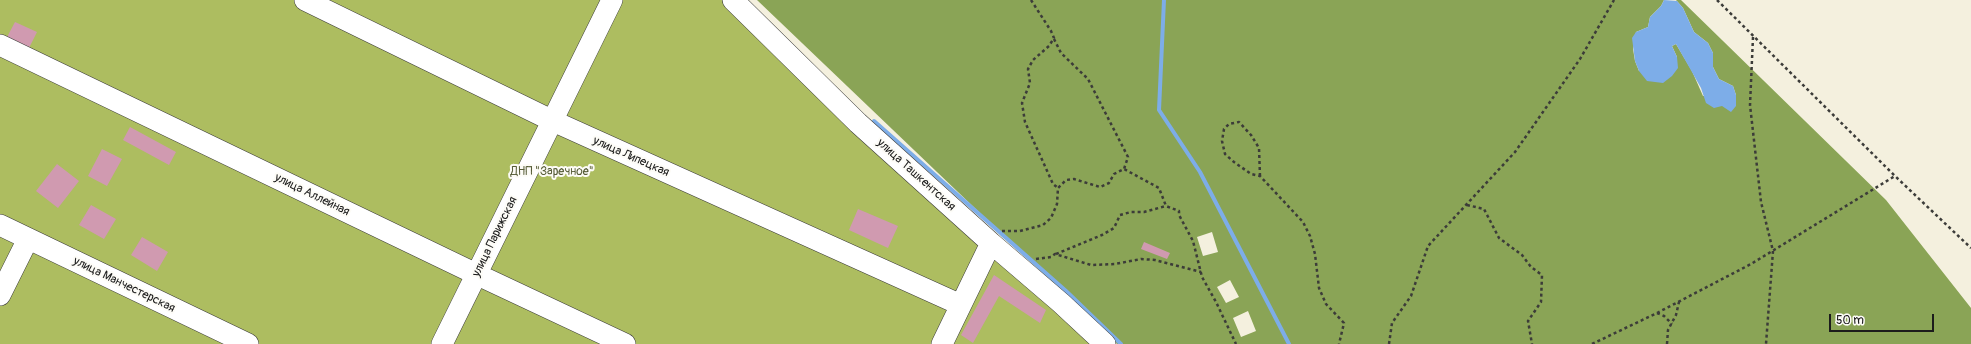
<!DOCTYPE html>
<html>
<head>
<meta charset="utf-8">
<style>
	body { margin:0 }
	#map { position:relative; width:1971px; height:344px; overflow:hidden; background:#f4f0de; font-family:Pangolin,sans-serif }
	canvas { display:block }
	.scale { position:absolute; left:1829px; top:314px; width:105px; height:18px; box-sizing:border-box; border:2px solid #1c1c1c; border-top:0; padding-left:5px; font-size:12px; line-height:14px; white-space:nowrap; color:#1c1c1c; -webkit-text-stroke:3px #fdfcf7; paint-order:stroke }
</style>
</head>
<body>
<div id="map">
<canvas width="1971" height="344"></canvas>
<div class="scale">50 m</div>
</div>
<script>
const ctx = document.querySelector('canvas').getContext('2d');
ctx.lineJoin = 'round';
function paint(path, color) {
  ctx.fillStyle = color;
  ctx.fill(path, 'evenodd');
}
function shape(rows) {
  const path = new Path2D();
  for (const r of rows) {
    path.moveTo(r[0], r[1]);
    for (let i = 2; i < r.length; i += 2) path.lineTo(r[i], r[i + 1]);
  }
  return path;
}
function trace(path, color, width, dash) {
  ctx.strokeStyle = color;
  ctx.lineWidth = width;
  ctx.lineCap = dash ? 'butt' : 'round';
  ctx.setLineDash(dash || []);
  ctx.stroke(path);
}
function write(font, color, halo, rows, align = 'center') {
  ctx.font = font + ' Pangolin,sans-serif';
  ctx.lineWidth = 4;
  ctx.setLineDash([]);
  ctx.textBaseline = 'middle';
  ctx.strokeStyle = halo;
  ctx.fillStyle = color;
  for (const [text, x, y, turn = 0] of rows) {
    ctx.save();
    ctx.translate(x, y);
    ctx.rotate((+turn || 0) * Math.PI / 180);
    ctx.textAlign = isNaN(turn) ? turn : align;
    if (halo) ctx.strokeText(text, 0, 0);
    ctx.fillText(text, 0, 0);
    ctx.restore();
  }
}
paint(shape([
	[0,0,733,0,1104,344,0,344]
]), '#adbd60');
paint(shape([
	[757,0,1664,0,1661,6,1650,17,1648,27,1636,32,1633,49,1635,61,1639,71,1677,57,1672,46,1676,44,1692,71,1703,96,1736,95,1733,86,1719,79,1713,67,1713,53,1708,43,1694,32,1683,8,1676,0,1681,0,1886,200,1971,308,1971,344,1117,344],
	[1212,232,1218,252,1203,256,1197,237],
	[1230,280,1239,297,1226,303,1217,287],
	[1248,311,1256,331,1241,337,1233,318]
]), '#8aa456');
paint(shape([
	[1664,0,1677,1,1683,8,1694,32,1708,43,1713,53,1713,67,1719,79,1733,86,1736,95,1736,106,1731,112,1722,106,1714,108,1706,103,1701,88,1676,44,1672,46,1677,57,1678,68,1672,76,1663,83,1647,81,1639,71,1635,61,1632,38,1636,32,1648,27,1650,17,1661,6]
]), '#7dade8');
trace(shape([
	[1164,0,1159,110,1200,172,1289,344],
	[874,121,1066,291,1121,344]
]), '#7dade8', 4);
paint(shape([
	[15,22,37,32,28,50,6,39],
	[130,127,176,152,169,165,123,140],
	[102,149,122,159,107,186,88,176],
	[57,164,79,181,58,208,36,191],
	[91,205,116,219,104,239,79,225],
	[858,209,898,226,888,248,849,230],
	[142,237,168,252,157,271,131,255],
	[1144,242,1170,253,1167,259,1141,249],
	[994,275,1046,310,1040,323,999,296,973,343,961,335]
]), '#d09ab0');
const minor = shape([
	[305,0,553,121,961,305],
	[733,0,858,123,991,243,1061,303,1105,344],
	[0,45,476,274,625,344],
	[0,225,248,344],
	[0,295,28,239],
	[442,344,612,0],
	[942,344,991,243]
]);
trace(minor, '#3c3c39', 22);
trace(shape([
	[1031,0,1051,31,1054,38,1049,46,1033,60,1028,69,1030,83,1022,103,1025,122,1053,184,1058,188],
	[1717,0,1895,176,1971,248],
	[1753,37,1750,105,1761,202,1773,251,1766,344],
	[1054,39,1061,53,1088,79,1128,157,1124,169],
	[1260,176,1259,148,1251,135,1239,122,1229,124,1224,129,1222,141,1225,154,1234,162,1251,174,1260,176,1303,222,1310,236,1315,254,1319,288,1326,304,1344,323,1339,344],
	[1467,205,1484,209,1499,238,1522,255,1531,267,1542,275,1541,302,1528,321,1532,344],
	[1002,231,1020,231,1043,225,1051,218,1057,204,1058,188,1066,180,1074,179,1100,187,1109,183,1114,174,1124,169,1159,188,1166,206,1179,211,1179,215,1193,241,1202,277,1216,302,1236,344],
	[1056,254,1102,235,1114,228,1120,215,1131,212,1144,212,1166,206],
	[1036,259,1051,257,1055,254,1091,265,1115,264,1141,259,1155,260,1201,272],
	[1657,313,1664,316,1672,324],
	[1389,344,1392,323,1411,296,1428,246,1515,152,1580,59,1614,0],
	[1592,344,1657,313,1751,264,1895,176],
	[1667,344,1668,330,1676,315,1679,302]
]), '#3c3c39', 2.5, [3, 3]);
trace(minor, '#fff', 21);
write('12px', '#1c1c1c', '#fdfcf7', [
	["улица Липецкая",631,157,24],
	["улица Ташкентская",916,175,42],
	["улица Аллейная",312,195,26],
	["улица Парижская",495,237,-64],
	["улица Манчестерская",124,285,26]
]);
write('12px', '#565c37', '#fdfcf7', [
	["ДНП \"Заречное\"",552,172]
]);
</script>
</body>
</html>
